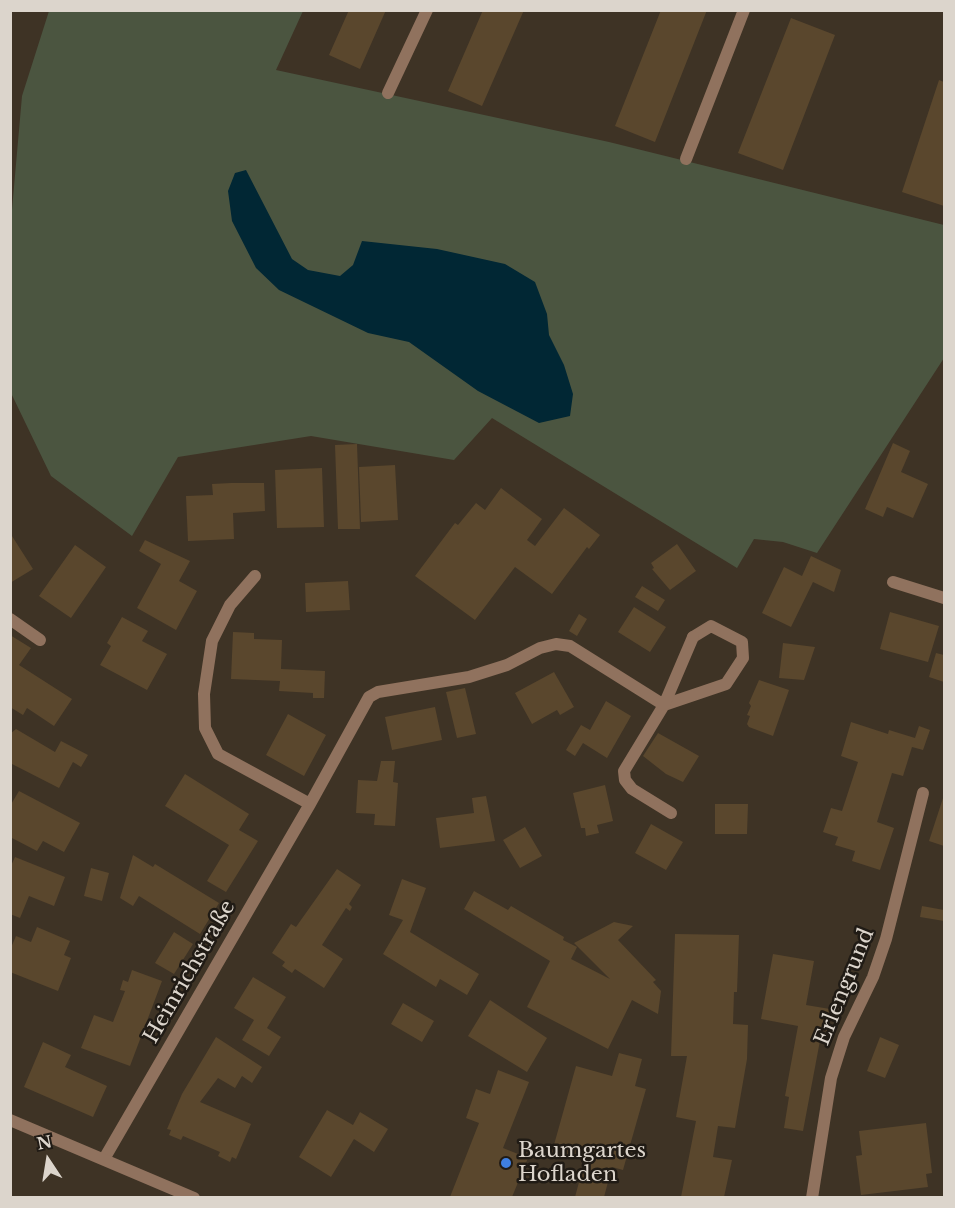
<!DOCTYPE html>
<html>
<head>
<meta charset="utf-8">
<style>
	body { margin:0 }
	#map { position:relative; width:955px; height:1208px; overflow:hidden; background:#3e3325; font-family:"Libre Baskerville",serif }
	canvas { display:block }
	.frame { position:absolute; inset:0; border:12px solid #dcd5cc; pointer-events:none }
	.north { position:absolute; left:18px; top:1130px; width:60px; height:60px; -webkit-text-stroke:4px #201b15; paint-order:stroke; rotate:348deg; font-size:16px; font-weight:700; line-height:24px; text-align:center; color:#dcd5cc }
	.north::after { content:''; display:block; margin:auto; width:21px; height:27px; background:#dcd5cc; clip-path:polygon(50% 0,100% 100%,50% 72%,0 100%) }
</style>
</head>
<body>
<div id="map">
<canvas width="955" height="1208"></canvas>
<div class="frame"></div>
<div class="north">N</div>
</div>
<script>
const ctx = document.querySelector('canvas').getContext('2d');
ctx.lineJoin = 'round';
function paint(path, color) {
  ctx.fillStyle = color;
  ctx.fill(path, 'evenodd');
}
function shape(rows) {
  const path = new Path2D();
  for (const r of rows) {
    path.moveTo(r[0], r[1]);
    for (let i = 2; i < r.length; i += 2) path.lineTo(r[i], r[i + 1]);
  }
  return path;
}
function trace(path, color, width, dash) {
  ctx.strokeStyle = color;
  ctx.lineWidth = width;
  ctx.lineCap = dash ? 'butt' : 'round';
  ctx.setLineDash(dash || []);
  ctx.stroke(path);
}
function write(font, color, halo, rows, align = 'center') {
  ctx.font = font + ' "Libre Baskerville",serif';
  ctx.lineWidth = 5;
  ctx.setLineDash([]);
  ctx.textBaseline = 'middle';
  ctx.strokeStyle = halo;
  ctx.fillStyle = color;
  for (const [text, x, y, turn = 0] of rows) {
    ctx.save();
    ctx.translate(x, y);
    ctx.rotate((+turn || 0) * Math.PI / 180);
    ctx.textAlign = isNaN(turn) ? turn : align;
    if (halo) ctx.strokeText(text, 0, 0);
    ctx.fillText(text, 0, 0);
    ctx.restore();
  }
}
paint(shape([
	[49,11,303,11,276,70,609,142,944,225,944,358,817,553,783,542,754,539,737,568,492,418,454,460,311,436,178,457,132,536,51,476,11,393,10,232,22,96]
]), '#4b5540');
paint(shape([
	[246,170,292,259,308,270,340,276,353,265,362,241,437,249,505,264,535,282,547,314,549,335,564,365,573,394,570,416,539,423,478,391,409,342,368,333,279,290,256,268,232,221,228,191,235,173]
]), '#012734');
paint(shape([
	[349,10,386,10,360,69,329,55],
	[483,10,524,10,482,106,448,91],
	[661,10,707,10,655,142,615,126],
	[791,18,835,35,783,170,738,153],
	[939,80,944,82,944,206,902,192],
	[893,443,910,451,901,472,928,484,913,518,887,507,883,517,865,509],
	[357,444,360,529,338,529,335,445],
	[395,465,398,520,361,522,359,467],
	[322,468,324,527,277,528,275,470],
	[231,483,264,483,265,511,233,513,234,539,188,541,186,496,213,495,212,484],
	[501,488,542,519,527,540,535,546,564,508,600,535,589,549,587,547,552,594,515,567,475,620,415,576,455,523,458,525,476,503,485,510],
	[12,536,33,569,10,583,10,537],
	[145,540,190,561,179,581,197,591,176,630,137,608,161,564,139,551],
	[677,544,696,571,670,590,652,569,654,568,651,563],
	[75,545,106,567,71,618,39,596],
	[811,556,841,570,834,592,813,582,791,627,762,613,784,567,802,576],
	[348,581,350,610,306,612,305,583],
	[642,586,665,600,658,611,635,597],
	[634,607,666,627,650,652,618,632],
	[890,612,939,626,928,662,880,649],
	[579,614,587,619,577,636,569,631],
	[122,617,148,631,142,641,167,654,147,690,100,665,111,646,107,643],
	[233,632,254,633,254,639,282,640,281,669,325,671,324,698,313,698,313,693,279,691,280,681,231,679],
	[10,635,31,648,19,665,72,699,54,726,27,708,23,715,10,707],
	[783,643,815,647,804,680,779,678],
	[936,653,944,655,944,682,929,677],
	[554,672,574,707,560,715,557,710,532,724,515,693],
	[759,680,789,690,773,736,749,727,747,724,750,716,747,715,751,706,749,703],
	[465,688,476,734,457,738,446,692],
	[606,701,631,716,607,758,583,743,575,756,566,750,581,725,590,730],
	[435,707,442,740,392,750,385,717],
	[288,714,326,735,304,776,266,755],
	[851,722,888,734,889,730,915,738,919,726,930,730,923,750,912,747,903,776,892,773,877,822,894,828,880,870,852,861,855,851,835,845,838,837,823,832,831,808,842,811,858,762,841,756],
	[16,729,55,752,61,741,88,755,81,767,73,762,59,788,10,763,10,734],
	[658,733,699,756,683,782,666,774,643,756],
	[381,761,395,761,393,782,398,783,395,826,374,825,375,814,356,813,358,780,377,781],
	[185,774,249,814,239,830,258,841,226,892,207,881,229,845,165,806],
	[605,785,613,821,597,825,599,833,586,836,585,828,581,828,573,793],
	[19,791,80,823,64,852,43,841,37,851,10,837,10,806],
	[944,795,944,846,929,841],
	[486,796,495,841,440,848,436,818,474,813,472,798],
	[715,804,748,804,747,834,715,834],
	[651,824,683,842,666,870,635,853],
	[525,827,542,856,520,868,503,840],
	[133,855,153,867,155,864,219,903,200,934,139,896,133,906,120,898],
	[15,857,65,877,54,906,29,896,20,918,10,914,10,868],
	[91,868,109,873,102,901,84,896],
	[337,869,361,885,349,904,352,907,350,911,346,908,322,945,343,959,324,988,295,969,292,973,282,966,285,962,272,953,291,924,296,927],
	[402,879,426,888,410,932,479,974,467,995,440,979,436,987,383,954,403,920,389,915],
	[474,891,508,910,511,906,564,937,563,940,577,947,571,959,610,979,574,943,614,922,633,926,618,940,656,980,653,982,661,991,658,1014,632,1000,608,1049,527,1007,550,961,464,909],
	[922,906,944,910,944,921,920,917],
	[37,927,70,941,64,955,71,958,58,991,10,972,10,950,16,936,31,942],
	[174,932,193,944,174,974,155,963],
	[675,934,739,935,737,992,734,992,733,1024,748,1025,747,1059,735,1128,718,1126,713,1157,732,1160,724,1197,681,1197,696,1121,676,1117,687,1056,671,1056],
	[773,954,814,961,806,1005,830,1009,827,1031,822,1030,803,1131,784,1128,789,1097,785,1096,798,1026,761,1019],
	[132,970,162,981,130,1066,81,1048,94,1015,113,1022,125,991,120,990,123,980,128,982],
	[253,977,286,997,267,1028,281,1037,269,1056,242,1040,254,1020,234,1008],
	[490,1000,547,1038,527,1072,468,1036],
	[403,1003,434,1021,422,1042,391,1024],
	[216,1037,262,1067,252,1083,242,1076,235,1088,218,1078,200,1102,251,1124,236,1159,232,1157,230,1162,218,1156,220,1152,183,1136,181,1140,169,1135,171,1130,167,1129,182,1094],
	[880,1037,899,1045,885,1078,867,1071],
	[43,1042,71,1055,65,1067,107,1086,93,1117,24,1087],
	[619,1053,642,1059,635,1086,646,1089,623,1170,612,1167,604,1197,575,1197,585,1160,552,1152,576,1066,612,1076],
	[498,1070,529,1082,503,1148,528,1158,512,1197,450,1197,479,1123,466,1118,476,1089,490,1094],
	[327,1110,353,1125,360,1112,388,1129,374,1152,354,1139,331,1177,299,1157],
	[926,1123,932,1173,926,1174,928,1187,861,1195,856,1156,862,1155,859,1131]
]), '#5a472d');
trace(shape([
	[10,619,40,640],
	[671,813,632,789,625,780,624,771,664,705,726,684,743,658,742,642,711,626,693,637]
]), '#90725e', 12);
trace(shape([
	[388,93,427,10],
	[686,159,744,10],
	[255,576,230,605,212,641,204,694,205,728,218,754,310,804],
	[893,582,944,598],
	[104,1159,310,804,369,697,378,692,469,677,507,665,540,648,556,644,570,646,664,705,693,637],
	[812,1198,831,1078,844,1037,873,977,886,939,923,793]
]), '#90725e', 12);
trace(shape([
	[10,1120,194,1198]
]), '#90725e', 12);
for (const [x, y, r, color] of [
	[506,1163,6,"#3f7fe0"]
]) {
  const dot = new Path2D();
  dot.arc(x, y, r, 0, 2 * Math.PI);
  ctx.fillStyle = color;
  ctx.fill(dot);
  trace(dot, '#201b15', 2);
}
write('21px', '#dcd5cc', '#201b15', [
	["Heinrichstraße",190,972,-60],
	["Erlengrund",845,987,-68]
]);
write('21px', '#dcd5cc', '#201b15', [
	["Baumgartes",518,1151],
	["Hofladen",518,1175]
], 'left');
</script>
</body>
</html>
